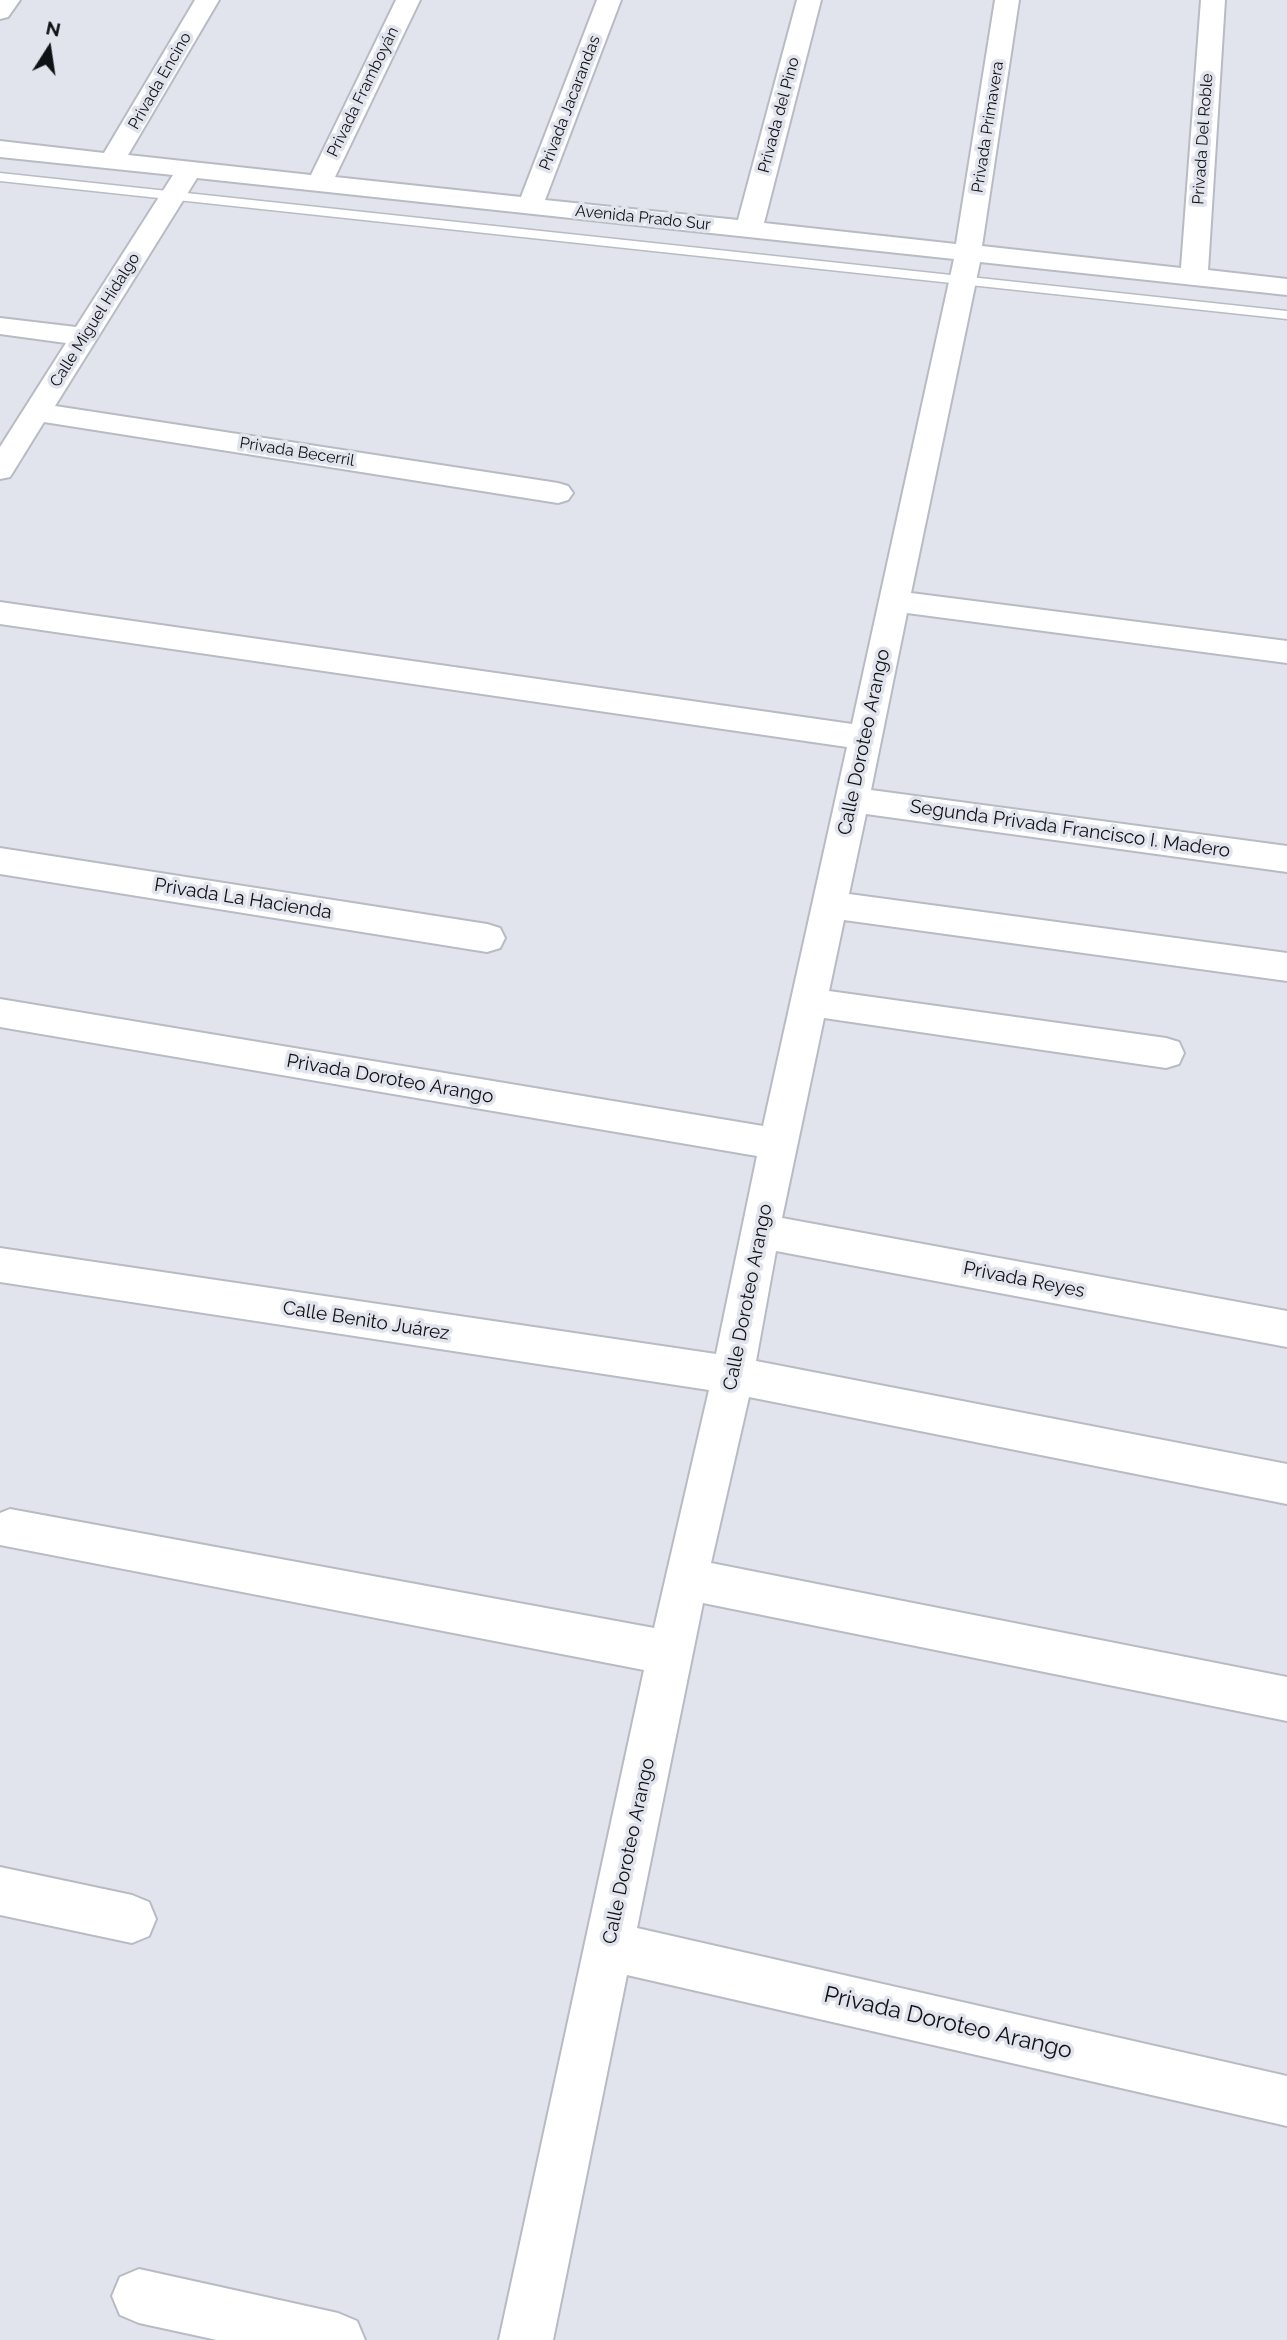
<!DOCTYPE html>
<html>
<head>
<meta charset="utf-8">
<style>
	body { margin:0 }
	#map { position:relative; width:1287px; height:2340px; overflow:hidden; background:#e1e4ed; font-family:Raleway,sans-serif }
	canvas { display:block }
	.north { position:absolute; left:14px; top:14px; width:70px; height:70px; -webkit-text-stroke:5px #e1e4ed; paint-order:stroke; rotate:12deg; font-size:19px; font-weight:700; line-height:28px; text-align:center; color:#101114 }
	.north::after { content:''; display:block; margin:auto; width:24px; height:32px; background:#101114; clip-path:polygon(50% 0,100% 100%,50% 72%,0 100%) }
</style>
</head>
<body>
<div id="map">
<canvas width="1287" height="2340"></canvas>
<div class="north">N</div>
</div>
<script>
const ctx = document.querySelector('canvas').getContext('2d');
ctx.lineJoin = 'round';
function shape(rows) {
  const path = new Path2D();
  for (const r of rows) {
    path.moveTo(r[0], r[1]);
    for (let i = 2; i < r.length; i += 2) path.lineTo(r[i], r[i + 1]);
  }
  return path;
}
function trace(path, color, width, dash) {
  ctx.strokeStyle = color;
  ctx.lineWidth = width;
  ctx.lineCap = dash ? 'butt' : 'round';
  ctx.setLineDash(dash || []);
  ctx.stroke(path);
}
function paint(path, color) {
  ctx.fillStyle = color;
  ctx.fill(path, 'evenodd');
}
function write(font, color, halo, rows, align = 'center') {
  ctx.font = font + ' Raleway,sans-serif';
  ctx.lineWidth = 7;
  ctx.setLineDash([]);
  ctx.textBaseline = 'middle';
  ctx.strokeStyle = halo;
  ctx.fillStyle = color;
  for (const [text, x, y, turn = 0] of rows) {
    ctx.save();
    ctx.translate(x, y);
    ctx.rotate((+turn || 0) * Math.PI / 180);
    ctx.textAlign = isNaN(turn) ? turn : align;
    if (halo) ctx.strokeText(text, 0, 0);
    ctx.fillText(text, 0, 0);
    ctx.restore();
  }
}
const lane = shape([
	[0,173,1287,311,1287,319,0,181,0,173]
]);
const street = shape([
	[0,0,20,0,8,17,0,19,0,0],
	[195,0,219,0,128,155,311,175,396,0,420,0,335,177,521,197,597,0,621,0,545,200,738,220,797,0,821,0,764,223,956,244,995,0,1019,0,982,246,1181,268,1201,0,1225,0,1208,270,1287,279,1287,295,980,262,911,593,1287,641,1287,663,907,613,871,790,1287,846,1287,872,866,814,849,894,1287,953,1287,981,844,920,829,991,1166,1038,1179,1042,1184,1053,1179,1064,1166,1068,824,1018,782,1218,1287,1311,1287,1347,776,1251,756,1361,1287,1464,1287,1504,749,1397,711,1563,1287,1677,1287,1721,703,1603,637,1928,1287,2076,1287,2126,627,1975,553,2340,499,2340,644,1670,0,1545,0,1513,10,1509,654,1628,709,1390,0,1282,0,1248,716,1354,757,1156,0,1027,0,999,763,1126,847,747,0,624,0,602,852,724,954,259,197,178,55,406,558,483,568,486,573,493,568,500,558,503,44,422,10,477,0,479,0,447,66,343,0,334,0,318,76,327,173,175,0,157,0,141,104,153,195,0],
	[0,848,487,924,500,928,505,938,500,948,487,952,0,874,0,848],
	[0,1867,132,1895,149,1902,156,1919,149,1936,132,1943,0,1915,0,1867],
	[139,2269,338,2313,357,2321,365,2340,217,2340,139,2323,120,2315,112,2296,120,2277,139,2269]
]);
trace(lane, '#b8bbc4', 3);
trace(street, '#b8bbc4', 4);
paint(lane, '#fff');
paint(street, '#fff');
write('16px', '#101114', '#e1e4ed', [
	["Privada Encino",160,81,-60],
	["Privada Framboyán",363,92,-64],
	["Privada Jacarandas",570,103,-69],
	["Privada del Pino",779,115,-75],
	["Privada Primavera",988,127,-81],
	["Privada Del Roble",1203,139,-86],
	["Avenida Prado Sur",643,218,6],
	["Calle Miguel Hidalgo",95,320,-58],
	["Privada Becerril",297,452,9]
]);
write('19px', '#101114', '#e1e4ed', [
	["Calle Doroteo Arango",864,742,-78],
	["Segunda Privada Francisco I. Madero",1070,829,8],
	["Privada La Hacienda",243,899,9],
	["Privada Doroteo Arango",390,1079,10],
	["Privada Reyes",1024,1280,11],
	["Calle Doroteo Arango",748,1297,-79],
	["Calle Benito Juárez",366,1321,9],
	["Calle Doroteo Arango",629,1851,-78]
]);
write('23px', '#101114', '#e1e4ed', [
	["Privada Doroteo Arango",948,2023,13]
]);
</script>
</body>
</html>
